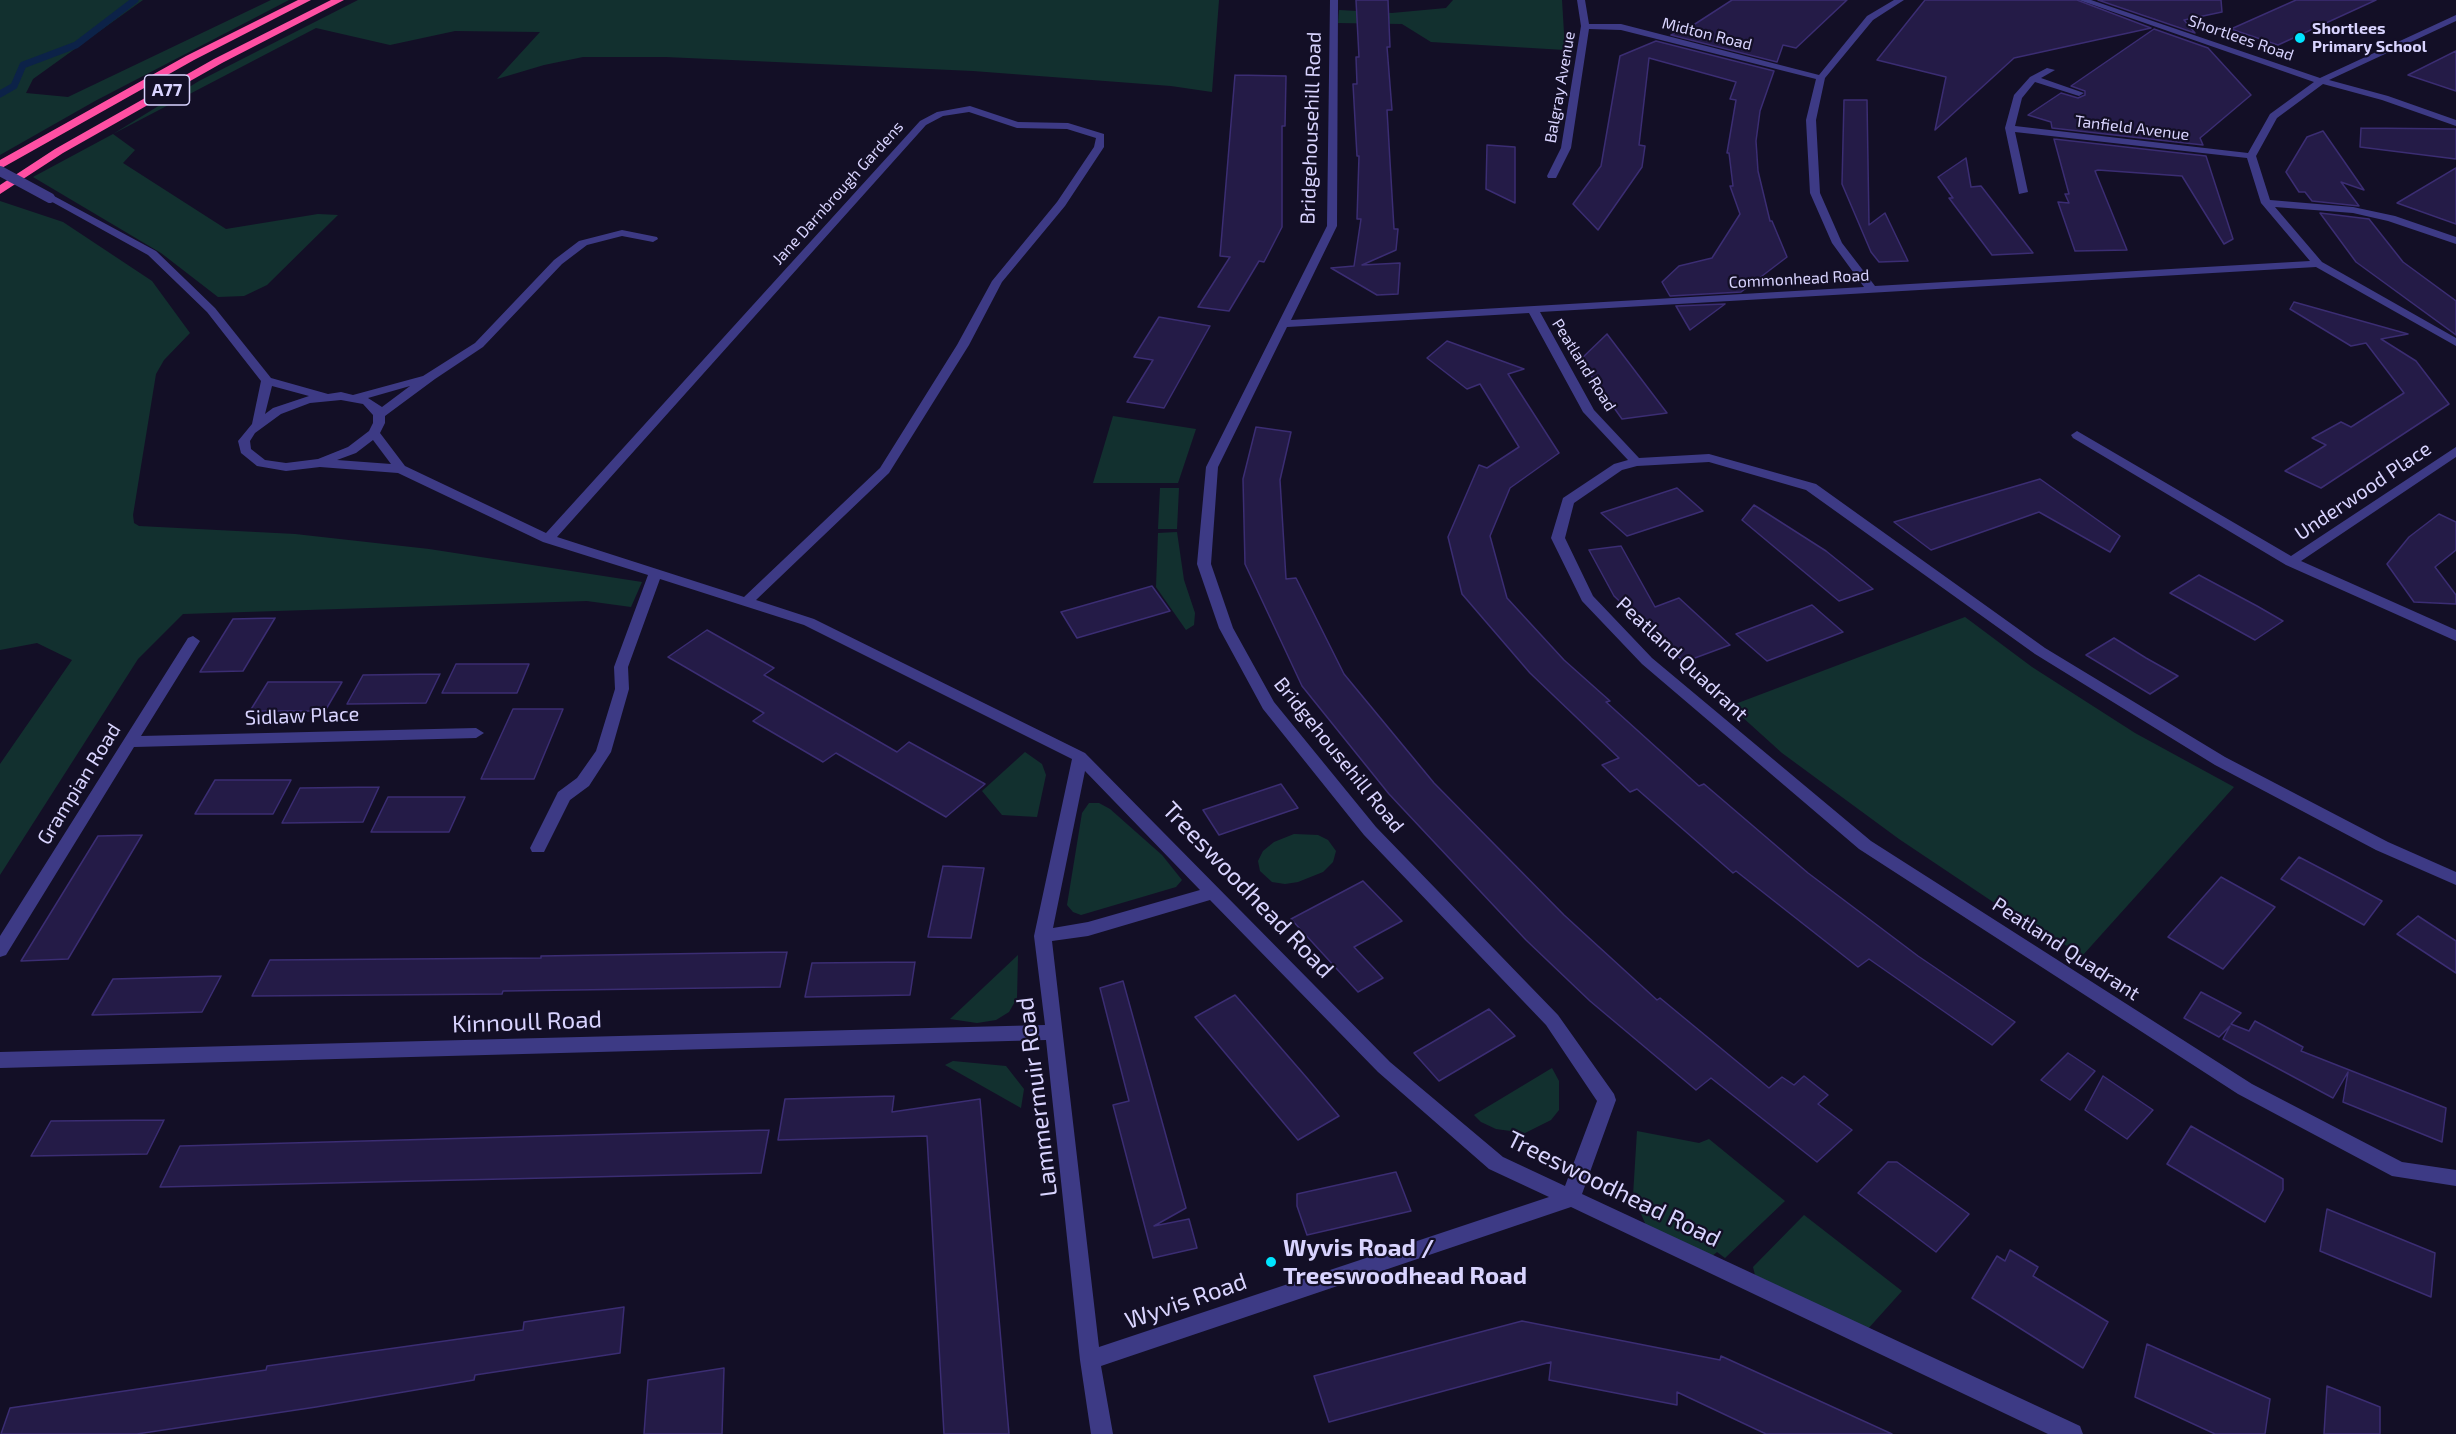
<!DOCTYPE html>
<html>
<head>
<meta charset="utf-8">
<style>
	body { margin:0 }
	canvas { display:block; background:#130f26 }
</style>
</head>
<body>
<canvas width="2456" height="1434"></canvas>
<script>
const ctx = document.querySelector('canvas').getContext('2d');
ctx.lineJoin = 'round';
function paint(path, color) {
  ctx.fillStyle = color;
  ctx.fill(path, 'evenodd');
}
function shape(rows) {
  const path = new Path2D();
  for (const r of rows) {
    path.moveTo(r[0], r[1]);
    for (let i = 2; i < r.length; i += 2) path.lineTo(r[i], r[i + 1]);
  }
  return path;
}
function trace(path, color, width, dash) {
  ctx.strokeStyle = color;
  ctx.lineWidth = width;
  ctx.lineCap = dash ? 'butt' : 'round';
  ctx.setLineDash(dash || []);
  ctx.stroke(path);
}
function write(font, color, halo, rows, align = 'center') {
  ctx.font = font + ' "Exo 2",sans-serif';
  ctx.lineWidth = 4.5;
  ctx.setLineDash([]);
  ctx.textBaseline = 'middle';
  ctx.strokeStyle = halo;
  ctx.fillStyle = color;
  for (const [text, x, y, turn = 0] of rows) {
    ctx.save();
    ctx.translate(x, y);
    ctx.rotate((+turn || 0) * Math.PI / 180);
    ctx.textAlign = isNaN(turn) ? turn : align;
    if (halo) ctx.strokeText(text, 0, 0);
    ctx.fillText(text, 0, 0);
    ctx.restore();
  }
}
paint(shape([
	[0,0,143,0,33,79,26,93,68,97,271,0,289,0,95,101,0,155],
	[358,0,1219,0,1212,92,1171,86,973,71,666,57,583,57,544,65,497,79,540,32,455,31,390,45,316,28,113,134,135,150,123,163,226,229,318,214,338,215,267,285,244,296,218,297,161,253,33,177,113,134,199,81],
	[1453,0,1562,0,1565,50,1431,42,1402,24,1338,23,1339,10,1392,13,1446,8],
	[0,201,63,222,152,281,190,333,164,360,156,374,133,515,134,523,139,526,295,534,429,549,642,582,631,607,587,601,183,614,138,659,0,875,0,764,72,660,37,643,0,650],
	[1113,416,1196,429,1178,483,1093,483],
	[1160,488,1179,488,1177,529,1158,529],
	[1177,532,1184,580,1195,613,1194,625,1186,630,1156,587,1158,533],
	[1965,617,2032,667,2135,733,2234,787,2083,955,2014,916,1899,839,1782,753,1730,706],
	[1025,752,1042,764,1046,775,1037,817,1002,815,982,791],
	[1089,803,1099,803,1110,809,1162,855,1182,880,1176,887,1081,915,1073,912,1067,905,1082,813],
	[1294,834,1318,835,1328,840,1336,851,1333,862,1323,872,1298,882,1285,884,1272,882,1260,871,1258,861,1263,851,1274,842],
	[1018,955,1017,998,1009,1012,996,1020,977,1023,950,1019],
	[953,1061,1006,1066,1024,1089,1021,1108,945,1065],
	[1552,1068,1559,1081,1559,1110,1551,1120,1525,1133,1496,1129,1481,1122,1474,1115],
	[1637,1131,1699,1143,1709,1139,1785,1201,1725,1258,1717,1252,1706,1261,1649,1232,1633,1196],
	[1804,1215,1902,1291,1866,1331,1755,1275,1753,1267]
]), '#12302f');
trace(shape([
	[0,94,14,86,23,65,76,45,135,0]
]), '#0c2248', 7);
const building = shape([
	[1356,0,1388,0,1390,47,1387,47,1392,110,1387,110,1394,229,1398,229,1396,250,1362,265,1400,263,1398,294,1377,295,1331,268,1354,266,1361,219,1357,219,1359,156,1357,156,1353,84,1357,84,1356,57,1359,57,1356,0],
	[1732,0,1847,0,1796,48,1783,45,1777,62,1671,35,1695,24,1732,0],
	[1925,0,2077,0,2151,28,2014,58,1935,130,1946,77,1877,60,1925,0],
	[2098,0,2221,0,2222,12,2184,20,2195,33,2098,0],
	[2296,0,2376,0,2278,45,2231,29,2296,0],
	[2154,29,2208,48,2251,95,2200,138,2203,145,2052,128,2051,122,2028,115,2061,93,2078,98,2085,95,2085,91,2071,86,2154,29],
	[1656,41,1774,71,1760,111,1756,141,1758,171,1770,221,1772,221,1787,257,1741,292,1670,296,1662,282,1679,266,1712,258,1740,214,1730,186,1733,186,1729,153,1727,153,1736,100,1730,99,1736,82,1649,58,1639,145,1645,146,1642,167,1598,230,1573,204,1601,166,1620,56,1656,41],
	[2456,51,2456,91,2408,75,2456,51],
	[1235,75,1286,76,1285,126,1282,126,1282,227,1264,262,1259,261,1229,311,1198,307,1230,257,1220,256,1235,75],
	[1844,100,1867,100,1869,225,1885,213,1908,261,1879,262,1871,252,1842,184,1844,100],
	[2361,128,2456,129,2456,159,2360,147,2361,128],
	[2323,131,2364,190,2341,182,2359,206,2312,201,2305,192,2299,192,2286,172,2307,137,2323,131],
	[2054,139,2206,156,2233,239,2224,244,2182,176,2098,170,2095,171,2127,250,2075,251,2058,202,2069,203,2065,194,2069,194,2054,139],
	[1487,145,1515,147,1515,203,1486,189,1487,145],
	[1966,158,1971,187,1981,186,2033,253,1992,255,1949,198,1953,198,1938,177,1966,158],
	[2456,168,2456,224,2397,203,2456,168],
	[2320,213,2369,219,2403,262,2456,301,2456,335,2356,262,2320,213],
	[2294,302,2408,334,2381,339,2416,361,2449,404,2321,488,2285,471,2326,445,2312,438,2341,422,2351,427,2404,393,2366,343,2351,346,2290,309,2294,302],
	[1725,304,1690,330,1676,306,1725,304],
	[1159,317,1210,326,1164,408,1127,402,1153,360,1134,357,1159,317],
	[1607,334,1667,413,1622,419,1580,360,1607,334],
	[1447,341,1524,369,1508,374,1559,453,1510,488,1490,536,1507,598,1564,660,1610,701,1606,702,1699,786,1704,784,1808,873,1918,956,2015,1022,1992,1045,1869,959,1858,967,1736,871,1733,873,1637,789,1630,792,1602,765,1619,758,1530,673,1462,594,1448,537,1479,465,1487,468,1519,447,1480,384,1467,389,1427,358,1447,341],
	[1256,427,1291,432,1280,480,1286,579,1296,578,1344,674,1434,783,1564,915,1657,1000,1660,998,1769,1088,1782,1077,1794,1085,1804,1076,1828,1095,1818,1104,1852,1130,1817,1162,1711,1078,1696,1090,1590,1001,1526,940,1389,794,1302,686,1245,564,1243,479,1256,427],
	[2040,479,2120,536,2110,552,2039,512,1931,550,1894,522,2040,479],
	[1677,488,1703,511,1627,536,1601,513,1677,488],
	[1754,505,1826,551,1873,589,1839,601,1742,520,1754,505],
	[2439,514,2456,522,2456,550,2435,567,2456,595,2456,604,2414,602,2387,564,2409,537,2439,514],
	[1621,546,1655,607,1679,598,1730,645,1684,662,1614,596,1589,550,1621,546],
	[2199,575,2257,606,2283,621,2255,640,2170,593,2199,575],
	[1152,586,1170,611,1077,638,1061,612,1152,586],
	[1812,605,1843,632,1767,661,1736,634,1812,605],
	[275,618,243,671,200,672,233,619,275,618],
	[707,630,774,668,764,675,897,752,909,742,985,784,946,817,836,753,823,762,753,721,764,713,668,657,707,630],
	[2114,638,2146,658,2178,676,2150,694,2086,655,2114,638],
	[456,664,529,664,517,693,442,693,456,664],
	[440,674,426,703,347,704,363,675,440,674],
	[268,682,342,682,325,711,250,711,268,682],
	[513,709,563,709,534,779,481,779,513,709],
	[215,780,291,780,273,814,195,814,215,780],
	[1281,784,1298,808,1219,835,1203,810,1281,784],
	[379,787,363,822,282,823,300,788,379,787],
	[388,797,465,797,449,832,371,832,388,797],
	[142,835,68,959,21,961,98,836,142,835],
	[2299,857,2343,880,2382,901,2364,925,2281,879,2299,857],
	[943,866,984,868,971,938,928,937,943,866],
	[2221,877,2275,907,2223,969,2168,937,2221,877],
	[1363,881,1402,921,1354,947,1383,978,1358,992,1291,919,1363,881],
	[2418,916,2456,941,2456,973,2397,934,2418,916],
	[787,952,780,987,503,991,502,994,252,996,270,960,541,958,541,956,787,952],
	[915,962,910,995,805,997,812,963,915,962],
	[221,976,202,1012,92,1015,113,979,221,976],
	[1123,981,1186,1208,1154,1226,1189,1219,1197,1248,1153,1258,1113,1105,1129,1101,1100,988,1123,981],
	[2201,992,2241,1013,2231,1024,2249,1031,2255,1021,2303,1047,2301,1051,2446,1108,2442,1142,2343,1102,2348,1072,2333,1098,2223,1039,2230,1026,2219,1037,2184,1018,2201,992],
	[1235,995,1307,1078,1339,1116,1298,1140,1195,1017,1235,995],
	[1489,1009,1515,1036,1439,1081,1414,1053,1489,1009],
	[2068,1053,2095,1071,2070,1100,2041,1080,2068,1053],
	[2103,1076,2153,1110,2127,1139,2085,1110,2103,1076],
	[894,1096,892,1112,980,1099,1009,1434,944,1434,927,1136,778,1140,785,1099,894,1096],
	[164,1120,147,1154,31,1156,51,1121,164,1120],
	[2191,1126,2283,1179,2283,1190,2265,1222,2167,1164,2191,1126],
	[769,1130,761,1173,160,1187,180,1146,769,1130],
	[1888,1162,1897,1162,1969,1214,1936,1252,1858,1193,1888,1162],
	[1396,1172,1411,1211,1307,1235,1297,1206,1297,1194,1396,1172],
	[2327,1209,2435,1253,2431,1297,2320,1251,2327,1209],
	[2010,1250,2038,1267,2033,1276,2108,1322,2083,1368,1972,1298,1997,1256,2005,1261,2010,1250],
	[624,1307,620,1353,475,1375,474,1380,316,1407,137,1434,1,1434,10,1408,266,1370,267,1366,523,1330,524,1322,624,1307],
	[1522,1321,1720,1360,1721,1356,1892,1434,1766,1434,1677,1392,1677,1405,1549,1380,1551,1362,1329,1422,1314,1376,1522,1321],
	[2147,1344,2270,1399,2265,1434,2215,1434,2135,1397,2147,1344],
	[724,1368,722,1434,644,1434,648,1380,724,1368],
	[2327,1386,2380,1407,2380,1434,2324,1434,2327,1386]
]);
paint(building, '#241b47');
trace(building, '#3b2d73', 1.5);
paint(shape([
	[1330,0,1338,0,1337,226,1291,320,1864,287,1832,243,1810,193,1806,120,1816,79,1621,30,1589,29,1571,148,1556,178,1548,178,1547,176,1561,148,1581,26,1577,0,1585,0,1589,24,1621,24,1819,75,1867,16,1894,0,1904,0,1873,20,1825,78,1816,120,1820,193,1842,243,1875,286,2310,261,2261,203,2247,158,2015,132,2028,192,2019,194,2005,128,2014,95,2030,77,2047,68,2055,70,2041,78,2084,93,2079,96,2035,82,2022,98,2015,126,2248,153,2270,114,2314,82,2079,0,2091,0,2320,78,2456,15,2456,21,2329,80,2388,96,2456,120,2456,126,2382,100,2323,84,2277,118,2256,156,2270,200,2353,207,2395,216,2456,237,2456,244,2388,221,2353,213,2275,207,2322,262,2456,338,2456,346,2316,267,1540,312,1594,410,1639,458,1709,454,1816,484,2045,648,2225,757,2388,842,2456,872,2456,885,2376,850,2215,765,2035,654,1806,490,1709,462,1637,466,1622,470,1574,503,1565,538,1593,596,1652,658,1871,841,2252,1084,2402,1162,2456,1170,2456,1186,2392,1176,2238,1094,1859,849,1642,664,1582,601,1551,538,1563,498,1614,464,1628,460,1583,412,1529,313,1287,327,1218,467,1211,564,1233,628,1274,702,1376,827,1558,1015,1614,1094,1616,1100,1582,1194,2080,1426,2083,1434,2048,1434,1571,1207,1101,1366,1113,1434,1091,1434,1080,1360,1046,1040,0,1068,0,1052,1045,1025,1034,936,1072,759,804,625,660,579,628,667,629,689,611,752,589,786,570,800,544,852,532,852,530,848,558,792,577,778,596,751,615,689,614,667,648,575,543,542,398,473,320,467,286,471,257,466,241,453,238,441,252,424,261,381,207,312,148,255,45,198,54,196,156,251,215,308,271,378,328,394,341,392,353,395,423,376,475,343,554,260,579,241,622,230,657,237,658,239,653,242,622,236,587,245,562,264,483,347,435,379,385,416,385,423,380,433,405,466,546,533,920,121,937,112,970,106,1018,122,1068,123,1104,134,1104,147,1065,206,1002,282,969,345,889,473,756,600,814,619,1085,753,1390,1062,1503,1157,1565,1186,1597,1101,1546,1025,1364,835,1263,709,1219,628,1197,564,1206,467,1327,226,1330,0],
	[969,112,1017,128,1067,129,1096,138,1094,147,1057,202,992,281,957,345,880,468,744,597,557,537,926,125,943,116,969,112],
	[272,386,309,396,273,408,265,414,272,386],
	[410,386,382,407,368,398,410,386],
	[341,400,363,404,373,415,373,423,369,431,348,447,318,459,286,463,265,460,251,449,250,441,255,433,281,414,310,403,341,400],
	[373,440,391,464,337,460,356,453,373,440],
	[1085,771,1200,890,1088,922,1053,928,1085,771],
	[1210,900,1378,1072,1489,1169,1549,1197,1099,1347,1052,941,1088,936,1210,900],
	[2077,431,2291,556,2456,447,2456,457,2301,561,2456,630,2456,641,2286,565,2073,438,2071,435,2077,431],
	[193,636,200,641,141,736,476,728,484,733,476,738,134,747,6,955,0,957,0,936,188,638,193,636]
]), '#3d3a85');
paint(shape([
	[298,0,311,0,194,60,0,169,0,160,186,56,298,0],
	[331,0,344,0,222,63,63,153,0,194,0,185,55,149,214,59,331,0]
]), '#ff4fa3');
trace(shape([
	[0,171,50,198]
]), '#3d3a85', 10);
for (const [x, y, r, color] of [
	[2300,38,6,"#00e5ff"],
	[1271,1262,6,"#00e5ff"]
]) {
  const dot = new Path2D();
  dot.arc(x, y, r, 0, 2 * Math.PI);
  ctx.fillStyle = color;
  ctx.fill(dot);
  trace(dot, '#130f26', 2);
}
write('bold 16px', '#d9d4ff', '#130f26', [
	["Shortlees",2312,29],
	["Primary School",2312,47]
], 'left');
write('16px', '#d9d4ff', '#130f26', [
	["Midton Road",1707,34,14],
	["Shortlees Road",2241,38,19],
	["Balgray Avenue",1560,87,-80],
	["Tanfield Avenue",2132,128,7],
	["Jane Darnbrough Gardens",838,193,-48],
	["Commonhead Road",1799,279,-3],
	["Peatland Road",1584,365,58]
]);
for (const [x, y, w] of [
	[167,90,45]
]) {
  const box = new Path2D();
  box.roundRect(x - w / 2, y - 15, w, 30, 4.5);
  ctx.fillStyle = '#130f26';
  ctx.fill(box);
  trace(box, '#d9d4ff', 1.5);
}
write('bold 18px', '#d9d4ff', null, [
	["A77",167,90]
]);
write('20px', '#d9d4ff', '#130f26', [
	["Bridgehousehill Road",1311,128,-88],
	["Underwood Place",2363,491,-34],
	["Peatland Quadrant",1682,659,43],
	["Sidlaw Place",302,716,-2],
	["Bridgehousehill Road",1339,755,51],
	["Grampian Road",79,784,-58],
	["Peatland Quadrant",2066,949,33]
]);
write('24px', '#d9d4ff', '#130f26', [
	["Treeswoodhead Road",1248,890,46],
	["Kinnoull Road",527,1022,-2],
	["Lammermuir Road",1037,1097,-97],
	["Treeswoodhead Road",1614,1189,26],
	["Wyvis Road",1186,1301,-19]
]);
write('bold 24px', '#d9d4ff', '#130f26', [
	["Wyvis Road /",1283,1248],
	["Treeswoodhead Road",1283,1276]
], 'left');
</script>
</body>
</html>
